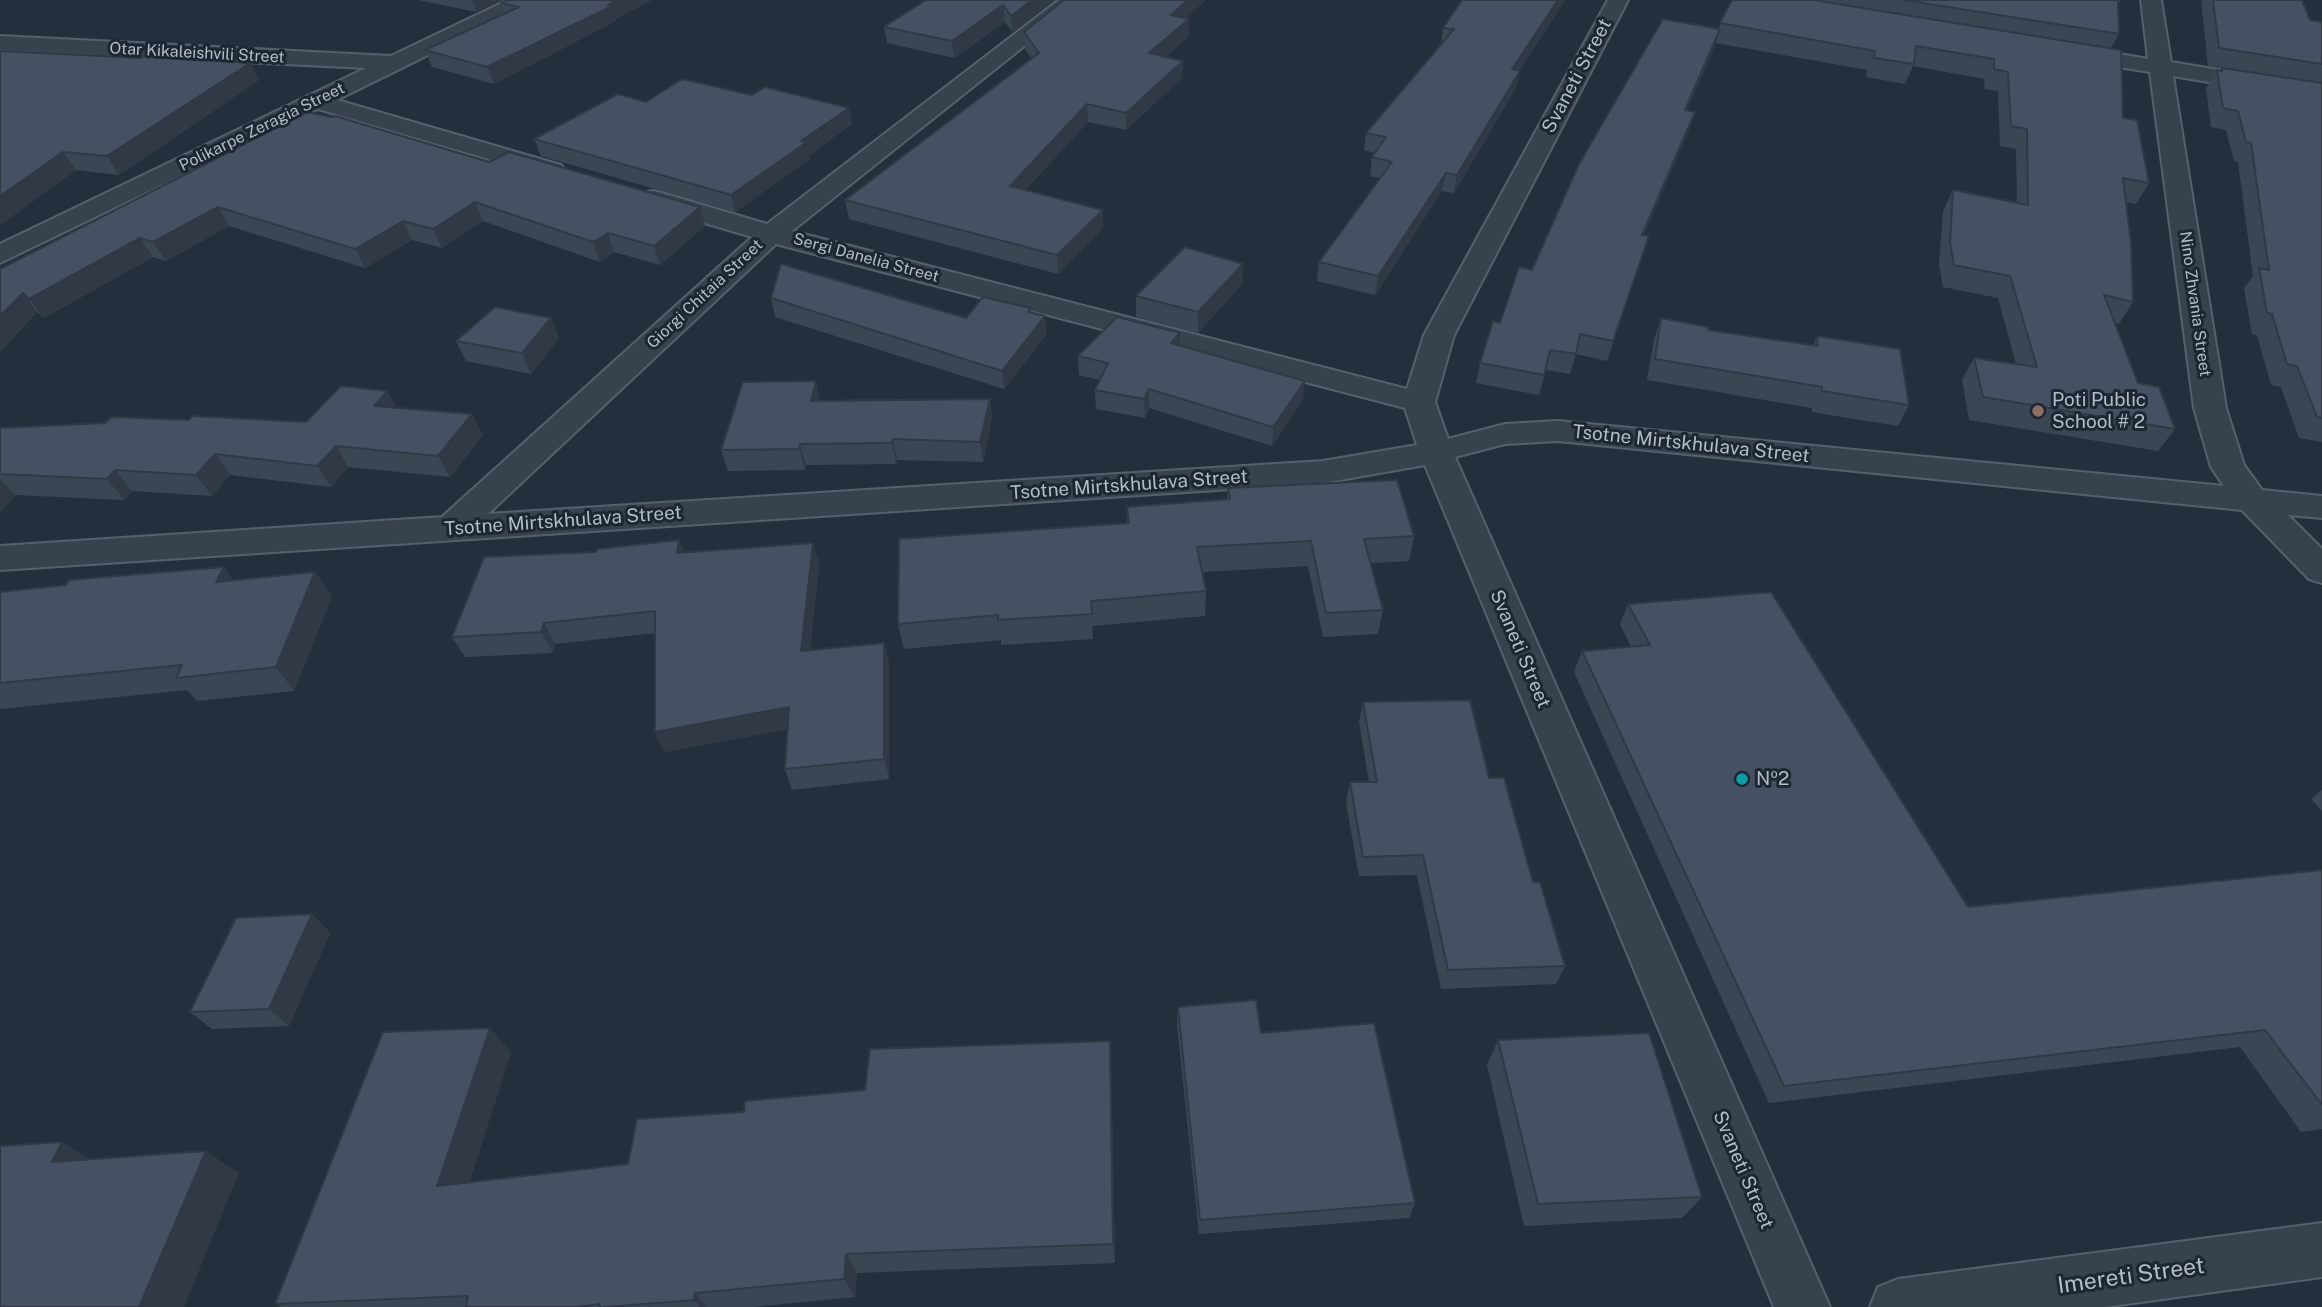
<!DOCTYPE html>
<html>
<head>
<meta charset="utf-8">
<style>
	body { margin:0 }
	canvas { display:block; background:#242f3e }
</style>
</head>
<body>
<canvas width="2322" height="1307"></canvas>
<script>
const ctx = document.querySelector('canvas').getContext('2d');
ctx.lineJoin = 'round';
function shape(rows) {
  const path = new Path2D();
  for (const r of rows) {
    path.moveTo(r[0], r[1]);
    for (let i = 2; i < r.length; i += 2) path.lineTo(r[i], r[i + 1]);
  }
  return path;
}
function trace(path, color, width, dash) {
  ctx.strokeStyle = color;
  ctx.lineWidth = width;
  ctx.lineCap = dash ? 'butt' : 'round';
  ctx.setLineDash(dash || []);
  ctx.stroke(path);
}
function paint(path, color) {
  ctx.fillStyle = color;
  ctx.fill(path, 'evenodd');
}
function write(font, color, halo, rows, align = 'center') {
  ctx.font = font + ' "Public Sans",sans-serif';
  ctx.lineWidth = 6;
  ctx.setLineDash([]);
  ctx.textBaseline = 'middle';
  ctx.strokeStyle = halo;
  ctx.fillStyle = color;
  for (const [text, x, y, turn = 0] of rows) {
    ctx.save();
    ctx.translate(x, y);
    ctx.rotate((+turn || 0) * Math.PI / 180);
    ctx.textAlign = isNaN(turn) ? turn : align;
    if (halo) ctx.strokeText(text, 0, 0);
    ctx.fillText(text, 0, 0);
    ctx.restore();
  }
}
const minor = shape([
	[508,0,534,0,531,4,337,100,561,165,565,170,561,175,552,178,543,175,318,109,0,263,0,244,366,68,0,50,0,36,391,56,508,0],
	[1059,0,1082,0,792,231,1407,389,1424,335,1608,0,1628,0,1454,335,1435,402,1448,439,1505,424,1558,421,2224,486,2211,467,2194,408,2150,72,2068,59,2060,57,2057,52,2060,47,2068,45,2148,59,2141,0,2161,0,2171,62,2322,87,2322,101,2173,76,2226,408,2244,465,2262,490,2322,496,2322,518,2288,515,2322,549,2322,583,2309,579,2242,510,1558,441,1505,444,1455,457,1830,1307,1774,1307,1425,465,1323,483,0,570,0,546,442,517,752,237,644,205,640,199,644,193,653,191,662,193,767,224,1059,0],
	[776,244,1405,408,1417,445,1323,461,488,514,776,244],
	[2322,1223,2322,1277,2105,1307,1870,1307,1878,1287,1898,1279,2322,1223]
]);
trace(minor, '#565f6c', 4);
paint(minor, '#38414e');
paint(shape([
	[418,0,502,0,476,12],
	[926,0,1055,0,1013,32,1005,22,954,58,887,43,884,27],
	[1565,0,1519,71,1516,88,1454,193,1442,191,1375,295,1317,281,1319,262,1380,178,1370,176,1372,157,1375,153,1364,150,1366,133,1441,45,1443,28],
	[1732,0,2121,0,2118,5,2119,34,2111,48,2123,118,2149,183,2136,204,2126,202,2133,302,2119,324,2115,323,2138,383,2175,429,2158,451,1969,420,1962,380,1974,358,2016,364,1998,298,1943,287,1939,265,1943,211,1953,190,2017,202,2016,149,2000,146,1998,91,1984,89,1985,79,1913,66,1905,84,1866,77,1867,70,1716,43,1687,110,1695,112,1689,130,1644,235,1649,236,1607,361,1576,354,1570,374,1546,370,1539,395,1476,383,1480,363,1500,323,1532,270,1718,29],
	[2201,0,2302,0,2310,20,2322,22,2322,442,2299,438,2281,387,2271,385,2257,335,2252,334,2244,288,2253,276,2238,162,2234,161,2226,130,2211,127,2206,88,2217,70,2220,70,2221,68,2208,66],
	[501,3,616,19,616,21,494,84,432,67,425,50,505,13],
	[1186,18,1189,19,1189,36,1165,57,1183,61,1182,78,1126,130,1088,122,1025,190,1103,228,1058,274,849,219,845,200,1032,59,1025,49,1024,32],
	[0,51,250,63,259,80,119,175,76,170,0,225],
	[646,102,852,124,809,155,810,159,735,212,541,156,534,139],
	[331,117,489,162,700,207,705,226,660,265,614,252,600,262,483,221,442,248,412,240,365,268,229,226,166,261,153,257,44,318,37,312,0,352,0,269],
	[1242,284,1198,333,1136,317,1136,296],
	[771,298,966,318,1031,308,1032,313,1047,334,1004,389,775,317],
	[1661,318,1708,330,1813,345,1817,336,1909,405,1898,426,1812,412,1812,408,1647,380,1654,339],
	[1180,333,1180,346,1303,400,1272,446,1149,408,1145,418,1096,409,1095,390,1100,380,1079,375,1078,356],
	[559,338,531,374,466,361,456,341],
	[990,399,992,419,983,462,897,460,896,464,806,465,805,470,728,471,721,450,821,400],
	[397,408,483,435,450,477,348,467,331,487,230,475,212,496,132,491,124,500,15,495,2,511,0,511,0,428,189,420,306,422],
	[1228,488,1414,536,1409,561,1370,563,1383,610,1378,634,1323,637,1308,566,1202,572,1206,591,1205,616,1092,626,1093,639,1001,645,1001,640,904,649,898,624,1127,523,1127,507,1227,499],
	[679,540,684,552,813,543,819,564,810,650,884,643,889,663,889,779,792,790,785,769,788,729,664,752,655,732,655,633,555,644,553,653,465,657,452,637,596,552],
	[315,572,332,596,294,691,197,701,187,690,0,709,0,592,235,580],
	[1628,604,1968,907,2322,870,2322,1129,2301,1132,2240,1047,1769,1103,1574,672,1582,651,1631,647,1620,624],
	[1363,702,1489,778,1533,882,1565,966,1556,984,1441,989,1417,875,1359,876,1346,803,1350,782,1369,782,1359,722],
	[2322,790,2322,811,2311,799],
	[312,914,330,933,289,1026,212,1029,190,1012],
	[1178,1007,1415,1203,1409,1218,1199,1234,1177,1025],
	[1498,1040,1702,1197,1682,1218,1524,1226,1487,1065],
	[511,1052,469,1183,628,1164,744,1112,865,1090,1111,1065,1115,1263,857,1273,855,1297,752,1307,281,1307,275,1304]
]), '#3b4654');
paint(shape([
	[472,0,502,0,476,12],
	[617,0,652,0,616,19,616,21,494,84,487,67],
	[1032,0,1055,0,1013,32,1011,16],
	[1188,0,1206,0,1171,32,1171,15],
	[1558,0,1565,0,1508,87,1512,69],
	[1003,5,1005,22,954,58,952,41],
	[1189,19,1189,36,1149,70,1149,53],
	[1720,29,1715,46,1679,128,1685,110],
	[1183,61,1182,78,1126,130,1126,113],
	[250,63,259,80,119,175,107,156],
	[1520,71,1516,88,1454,193,1457,175],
	[1087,104,1088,122,1012,205,1010,186],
	[849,108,852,124,809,155,810,159,735,212,731,195,801,141],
	[1695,112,1689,130,1636,254,1642,235],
	[63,152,76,170,0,225,0,196],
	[1446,173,1442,191,1375,295,1378,276],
	[475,202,483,221,442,248,433,229],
	[218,207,229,226,166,261,153,242],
	[700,207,705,226,660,265,654,246],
	[1103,210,1103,228,1058,274,1057,255],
	[403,221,412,240,365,268,355,249],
	[608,233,614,252,600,262,593,242],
	[140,238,153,257,44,318,29,299],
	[1243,264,1242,284,1198,333,1198,312],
	[23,293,37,312,0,352,0,316],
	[1045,316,1047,334,1004,389,1002,371],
	[551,318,559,338,531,374,522,353],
	[1180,333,1180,352,1171,343],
	[816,381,821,402,811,401],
	[1305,381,1303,400,1272,446,1273,427],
	[1149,389,1149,408,1145,418,1144,399],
	[388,391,399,412,374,406],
	[990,399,992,419,983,462,980,442],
	[472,414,483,435,450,477,438,456],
	[893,439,897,460,896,464,892,443],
	[800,444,806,465,805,470,799,449],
	[336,446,348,467,331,487,317,466],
	[215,454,230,475,212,496,196,475],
	[115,470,132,491,124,500,107,479],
	[0,479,15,495,2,511,0,509],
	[679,540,687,561,677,553],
	[813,543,819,564,808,672,801,651],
	[224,567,242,591,216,582],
	[315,572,332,596,294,691,276,667],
	[544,623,555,644,553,653,541,632],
	[884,643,889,663,889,779,884,759],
	[789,707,796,727,664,752,655,732],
	[312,914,330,933,289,1026,269,1009],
	[490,1028,511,1052,461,1207,437,1186],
	[1110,1041,1111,1065,1115,1263,1113,1244],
	[62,1142,99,1164,52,1162],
	[206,1151,239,1173,184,1307,139,1307],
	[846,1254,857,1273,855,1297,844,1279],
	[695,1293,707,1307,700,1307,694,1300]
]), '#303945');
const building = shape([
	[508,0,617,0,608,5,612,6,487,67,425,50,519,7,501,3,508,0],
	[926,0,1032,0,1011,16,1003,5,952,41,884,27,926,0],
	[1064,0,1188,0,1171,15,1189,19,1149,53,1183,61,1126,113,1087,104,1010,186,1103,210,1057,255,845,200,1039,53,1024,32,1064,0],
	[1462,0,1558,0,1512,69,1520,71,1457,175,1446,173,1378,276,1319,262,1392,162,1372,157,1386,137,1366,133,1454,29,1443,28,1462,0],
	[1732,0,1813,0,2121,50,2123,118,2137,120,2149,183,2123,178,2131,243,2133,302,2104,295,2138,383,2159,387,2175,429,1983,397,1974,358,2037,367,2010,276,1954,265,1950,243,1953,190,2028,205,2027,129,2011,126,2008,72,1994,69,1994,59,1916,46,1914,64,1874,58,1875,51,1720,23,1732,0],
	[1904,0,2118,0,2119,34,1904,0],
	[2213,0,2302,0,2310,20,2322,22,2322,64,2219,48,2213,0],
	[1663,19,1720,29,1685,110,1695,112,1642,235,1649,236,1613,341,1580,334,1576,354,1550,350,1544,375,1480,363,1493,321,1500,323,1519,267,1532,270,1579,164,1663,19],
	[0,51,141,58,147,54,250,63,107,156,63,152,0,196,0,51],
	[2222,68,2322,83,2322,418,2317,417,2297,366,2287,364,2272,314,2267,313,2259,268,2269,270,2251,143,2246,142,2238,111,2223,108,2217,70,2222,71,2222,68],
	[682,79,752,95,765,87,849,108,801,141,807,142,731,195,534,139,618,94,646,102,682,79],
	[307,112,331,117,335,116,489,162,509,152,700,207,654,246,608,233,593,242,475,202,433,229,403,221,355,249,218,207,153,242,140,238,29,299,23,293,0,316,0,269,307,112],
	[1185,247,1243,264,1198,312,1136,296,1185,247],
	[781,264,966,318,983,297,1031,308,1028,312,1045,316,1002,371,771,298,781,264],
	[495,307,551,318,522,353,456,341,495,307],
	[1117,317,1180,333,1171,343,1305,381,1273,427,1149,389,1144,399,1095,390,1108,363,1078,356,1117,317],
	[1661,318,1709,327,1708,330,1818,346,1817,336,1900,349,1909,405,1822,391,1822,387,1655,359,1661,318],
	[816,381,811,401,990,399,980,442,893,439,892,443,800,444,799,449,721,450,743,382,816,381],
	[341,386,388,391,374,406,472,414,438,456,336,446,317,466,215,454,196,475,115,470,107,479,0,474,0,428,105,423,112,417,189,420,192,416,306,422,341,386],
	[1397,480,1414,536,1364,539,1383,610,1326,613,1311,541,1197,547,1206,591,1091,601,1092,614,998,620,998,615,898,624,899,539,1129,523,1127,507,1230,499,1228,488,1397,480],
	[679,540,677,553,813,543,801,651,884,643,884,759,785,769,789,707,655,732,655,611,544,623,541,632,452,637,484,557,596,552,597,549,679,540],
	[224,567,216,582,315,572,276,667,176,678,182,665,0,683,0,592,66,585,69,580,224,567],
	[1771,592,1968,907,2322,870,2322,1105,2265,1030,1784,1086,1582,651,1650,645,1628,604,1771,592],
	[1470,700,1489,778,1504,778,1533,882,1540,882,1565,966,1448,970,1423,855,1363,857,1350,782,1377,782,1363,702,1470,700],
	[312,914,269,1009,190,1012,236,918,312,914],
	[1256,1000,1261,1033,1374,1023,1415,1203,1200,1220,1178,1007,1256,1000],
	[490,1028,437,1186,628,1164,637,1119,744,1112,745,1101,865,1090,870,1049,1110,1041,1113,1244,846,1254,844,1279,695,1293,694,1300,607,1307,599,1307,600,1304,578,1307,466,1307,468,1296,275,1304,383,1032,490,1028],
	[1649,1033,1702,1197,1538,1204,1498,1040,1649,1033],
	[62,1142,52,1162,206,1151,139,1307,0,1307,0,1146,62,1142]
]);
paint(building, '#455162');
trace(building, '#303945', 2);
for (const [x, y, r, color] of [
	[2038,411,7,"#8d6e63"],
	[1742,779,7,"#0f9aa8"]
]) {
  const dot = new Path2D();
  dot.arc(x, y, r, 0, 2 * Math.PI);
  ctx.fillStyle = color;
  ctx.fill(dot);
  trace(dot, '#1d2633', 2.5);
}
write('16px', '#b4bcc9', '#1d2633', [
	["Otar Kikaleishvili Street",197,53,3],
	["Polikarpe Zeragia Street",262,127,-26],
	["Sergi Danelia Street",866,258,15],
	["Giorgi Chitaia Street",705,294,-43],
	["Nino Zhvania Street",2195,304,82]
]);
write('19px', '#b4bcc9', '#1d2633', [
	["Svaneti Street",1577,76,-62],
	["Tsotne Mirtskhulava Street",1691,444,6],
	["Tsotne Mirtskhulava Street",1129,485,-4],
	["Tsotne Mirtskhulava Street",563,521,-4],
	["Svaneti Street",1520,649,67],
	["Svaneti Street",1743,1170,67]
]);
write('19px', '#b4bcc9', '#1d2633', [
	["Poti Public",2052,400],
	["School # 2",2052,422],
	["№2",1756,779]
], 'left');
write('23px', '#b4bcc9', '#1d2633', [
	["Imereti Street",2131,1276,-8]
]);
</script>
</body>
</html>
